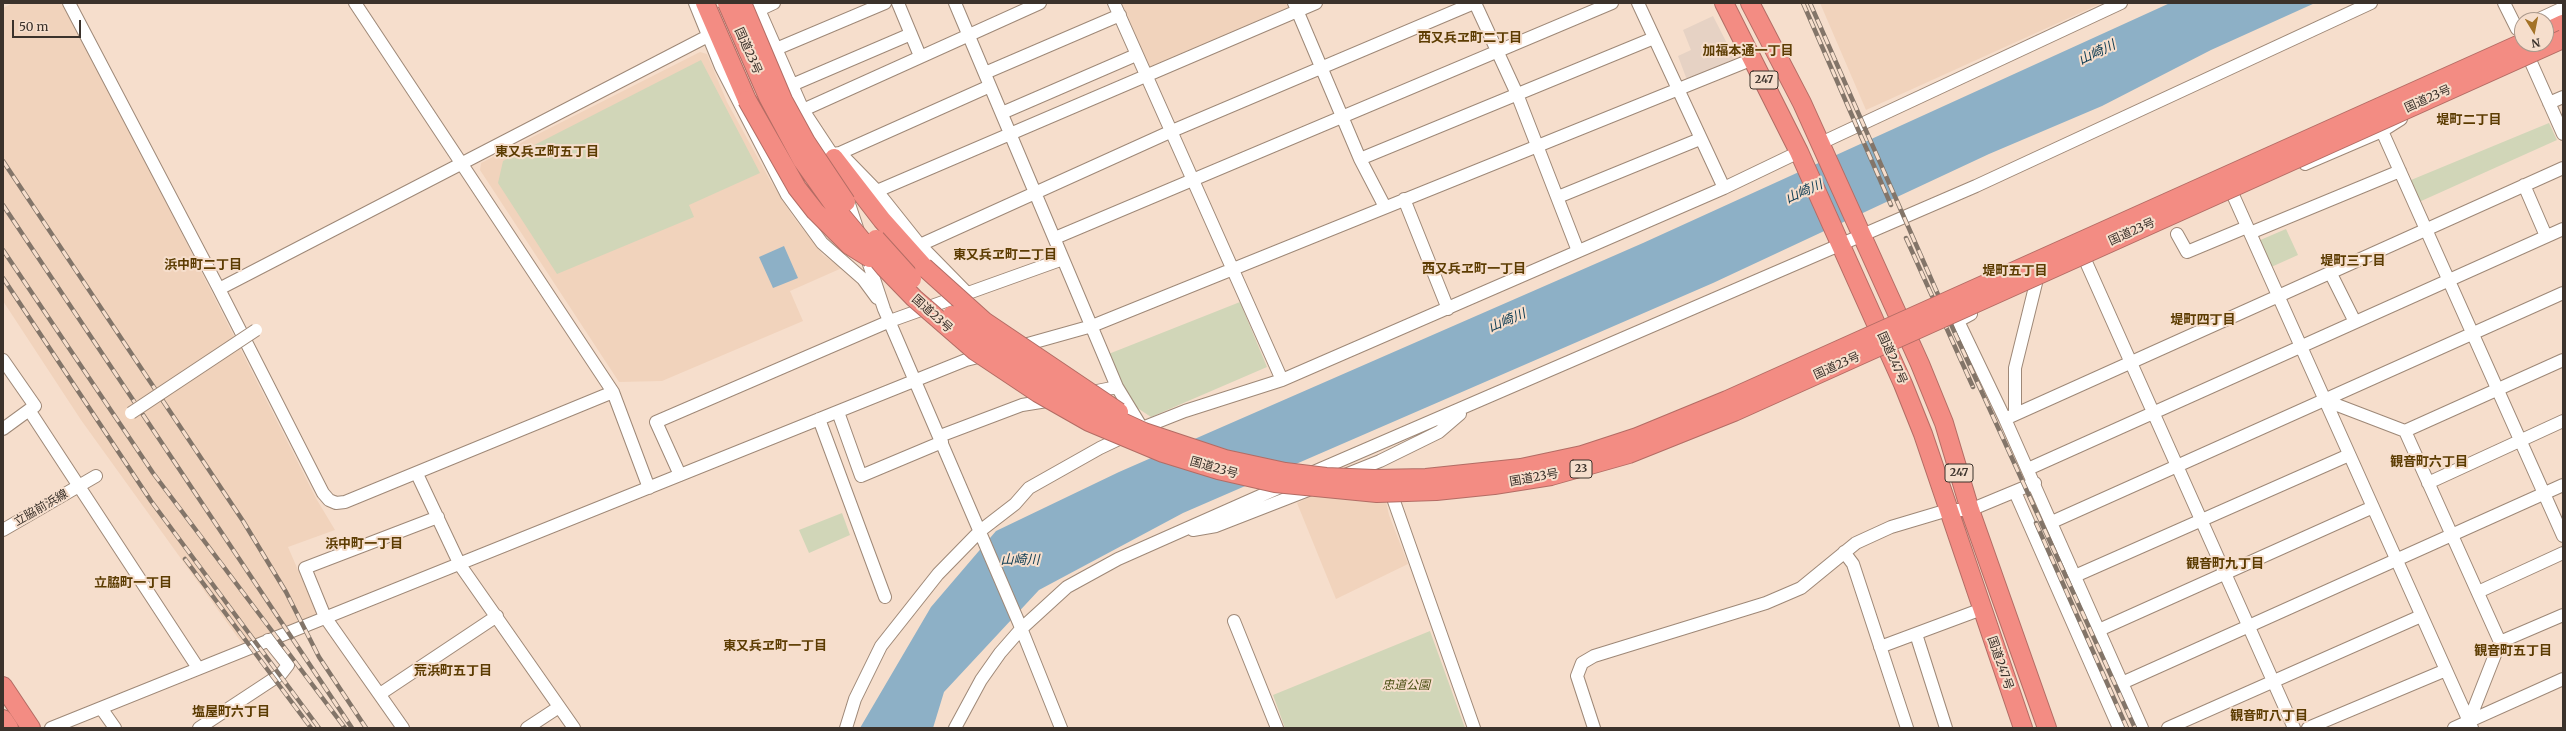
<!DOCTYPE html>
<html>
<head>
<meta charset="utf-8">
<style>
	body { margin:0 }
	#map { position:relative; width:2566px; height:731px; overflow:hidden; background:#f6decc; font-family:Merriweather,serif }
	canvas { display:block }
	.frame { position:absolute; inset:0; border:4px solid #3b322b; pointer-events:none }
	.north { position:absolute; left:2514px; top:12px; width:40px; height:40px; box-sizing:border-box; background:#f6decc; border:1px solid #ab998c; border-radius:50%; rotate:170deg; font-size:11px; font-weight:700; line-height:16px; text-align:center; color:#3b322b }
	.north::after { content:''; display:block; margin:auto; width:14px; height:18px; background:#a37227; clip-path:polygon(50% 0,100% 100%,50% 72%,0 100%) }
	.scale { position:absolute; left:12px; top:20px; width:69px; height:18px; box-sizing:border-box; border:2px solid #3b322b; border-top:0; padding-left:5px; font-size:12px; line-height:14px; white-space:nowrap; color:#3b322b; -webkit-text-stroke:3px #f6decc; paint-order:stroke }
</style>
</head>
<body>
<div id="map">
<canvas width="2566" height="731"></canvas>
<div class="frame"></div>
<div class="north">N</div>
<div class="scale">50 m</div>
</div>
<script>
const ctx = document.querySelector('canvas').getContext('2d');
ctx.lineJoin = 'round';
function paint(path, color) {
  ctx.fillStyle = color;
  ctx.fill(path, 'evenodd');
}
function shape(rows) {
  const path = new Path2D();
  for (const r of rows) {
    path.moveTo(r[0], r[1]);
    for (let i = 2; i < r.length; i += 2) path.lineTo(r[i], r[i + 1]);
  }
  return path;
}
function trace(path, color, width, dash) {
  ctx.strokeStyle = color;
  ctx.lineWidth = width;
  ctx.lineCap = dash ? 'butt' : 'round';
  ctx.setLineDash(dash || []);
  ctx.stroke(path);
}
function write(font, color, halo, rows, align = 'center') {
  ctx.font = font + ' Merriweather,"Noto Sans JP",serif';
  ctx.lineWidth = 4;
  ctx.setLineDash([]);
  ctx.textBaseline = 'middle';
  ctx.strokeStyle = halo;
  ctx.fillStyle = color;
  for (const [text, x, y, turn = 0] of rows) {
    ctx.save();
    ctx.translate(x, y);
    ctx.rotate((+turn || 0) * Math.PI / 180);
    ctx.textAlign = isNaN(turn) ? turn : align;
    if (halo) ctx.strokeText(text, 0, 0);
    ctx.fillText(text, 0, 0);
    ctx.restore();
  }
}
paint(shape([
	[1713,16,1735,59,1687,80,1678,56,1691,50,1683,30]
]), '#e6d2c4');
paint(shape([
	[13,3,65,3,317,500,335,530,288,547,318,616,244,646,81,420,3,301,3,8],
	[1122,3,1286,3,1288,7,1286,11,1152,68,1149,67],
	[1820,3,2102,3,1866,110],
	[700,52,707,54,727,102,770,180,792,215,823,255,842,268,790,291,803,321,662,381,619,382,480,170,481,163],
	[1373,466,1379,469,1389,515,1408,564,1336,599,1297,503]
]), '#f1d3bc');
paint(shape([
	[701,60,760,173,689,205,694,217,557,274,498,183,503,161],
	[2549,123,2557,140,2419,202,2411,180],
	[2286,229,2298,255,2269,268,2258,241],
	[1240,302,1267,367,1151,417,1130,403,1106,355],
	[842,513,850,535,809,553,799,530],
	[1430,631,1465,728,1285,728,1273,695]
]), '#d1d6b8');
paint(shape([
	[2170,3,2315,3,2211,50,2102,106,1989,154,1713,283,1183,513,1039,590,944,692,933,728,860,728,931,607,996,531,1119,472,1643,243],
	[784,246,798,278,773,288,759,257]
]), '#8db0c6');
const minor = shape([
	[69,3,219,289,323,493,329,500,336,503,345,502,613,392],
	[355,3,613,392,649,488],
	[695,3,721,67,787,195,822,243,863,279,877,298],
	[756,3,803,110,832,154,836,165],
	[898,3,920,56],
	[955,3,1117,387,1142,428],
	[1114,3,1282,380],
	[1294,3,1360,159,1385,207],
	[1475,3,1517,94,1578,251],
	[1638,3,1724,188],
	[2504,3,2517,29,2522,27],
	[759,10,774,3],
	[2537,20,2563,8],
	[776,49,885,3],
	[2530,60,2563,134],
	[985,73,1120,15],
	[792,85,911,34],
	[2549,103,2563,97],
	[803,110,1040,3],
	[1002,113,1136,55],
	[2382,131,2563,536],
	[1821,143,2121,3],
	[840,153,990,86],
	[833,154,840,153,877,191,920,245,968,294],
	[1360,159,1654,38],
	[2305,164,2382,131,2401,119],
	[2524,185,2546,236],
	[877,191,1316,3],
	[846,195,858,231],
	[2233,195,2472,728],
	[1558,197,1700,139],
	[1404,199,1448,309],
	[2250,233,2400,171],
	[2177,234,2187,252,2247,227],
	[1055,238,1612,3],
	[920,245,1172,131,1474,3],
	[865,252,884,309,1019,623,1061,728],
	[2086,262,2294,728],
	[2330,272,2355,322],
	[219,289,708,36],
	[1971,314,1958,321,2005,419],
	[1017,347,1092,326,1753,59],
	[3,360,35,406,29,410,198,668],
	[1087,393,1117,387],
	[2324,400,2405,431,2500,642],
	[838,412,861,476,942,442],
	[2015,413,2015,368,2036,283],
	[819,419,885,597],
	[3,429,29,410],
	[2405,431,2563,360],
	[940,436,1022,405,1053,400],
	[2028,469,2563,229],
	[417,474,460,565,574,728],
	[1309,474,1976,186,2371,3],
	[680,475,656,422,890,321,1063,259],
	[1345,475,1380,461,1439,432,1460,414],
	[2428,483,2563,421],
	[1389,487,1474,728],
	[2015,492,2119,728],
	[2052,522,2563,293],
	[3,530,96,476],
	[1193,530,1216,526,1311,489],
	[1844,552,1853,564,1907,728],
	[2075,576,2349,455],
	[2478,592,2563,553],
	[1234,621,1277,728],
	[2099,630,2373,507],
	[1916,634,1946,728],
	[1880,647,1982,609],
	[2122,683,2563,485],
	[380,694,497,616],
	[101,708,115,728],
	[2469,721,2500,642,2563,615],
	[51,728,966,360,986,355],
	[199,728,281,674,288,665,268,640],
	[403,728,325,617,305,568,438,517],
	[527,728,559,707],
	[846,728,855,699,881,646,938,574,980,531,1015,504,1029,488,1100,448,1142,428,1185,411,1282,380,1724,188,1799,152],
	[955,728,981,680,1000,653,1021,629,1067,587,1118,559,1285,485],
	[1594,728,1577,676,1582,663,1594,656,1766,603,1801,588,1856,543,1891,527,1948,510,1970,510,2035,483],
	[2142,728,2005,419,2563,168],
	[2168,728,2421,616],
	[2308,728,2446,670],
	[2454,728,2563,679]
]);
const highway = shape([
	[705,3,747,100],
	[1724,3,1799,152,1903,384,1923,434,2023,728],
	[1750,3,1802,103,1920,364,1944,423,1970,510,2047,728],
	[2546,32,2563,24],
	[834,158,882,220,924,267],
	[3,686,31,728],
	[3,719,9,728]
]);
trace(minor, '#9e8877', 14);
trace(highway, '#b36c64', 20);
trace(minor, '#fff', 12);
trace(highway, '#f38c83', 18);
const rail = shape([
	[1803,3,1891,205],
	[1810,3,1954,331,2135,728],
	[3,161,243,521,286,592,319,657,366,728],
	[3,205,352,728],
	[1906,238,1973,387],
	[3,250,153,473,345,728],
	[3,278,151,501,319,728],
	[2036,523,2127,728],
	[185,559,311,728]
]);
trace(rail, '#837569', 4.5);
trace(rail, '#f6decc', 3, [9]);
const minorBridge = shape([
	[131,413,256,330]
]);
const highwayBridge = shape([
	[727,3,768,97,802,160,841,215,884,267,914,298,975,351,1038,393,1089,422,1163,453,1218,470,1275,483,1377,493,1436,491,1494,485,1551,476,1629,454,1734,412,2563,39],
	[742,3,783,100,806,142,846,202],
	[747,100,797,188,815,211,849,245,870,258],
	[876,239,912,279],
	[924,267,984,321,1119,412],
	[952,315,973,332,1030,373,1081,403,1144,432,1225,459,1285,472,1326,477,1374,479,1426,478,1521,468,1582,455,1637,437,1727,400,2522,43]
]);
trace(minorBridge, '#9e8877', 14, []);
trace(highwayBridge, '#b36c64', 20, []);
trace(minorBridge, '#fff', 12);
trace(highwayBridge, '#f38c83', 18);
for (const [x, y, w] of [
	[1764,80,28],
	[1581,469,22],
	[1959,473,28]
]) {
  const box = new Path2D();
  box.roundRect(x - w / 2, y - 9, w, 18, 3);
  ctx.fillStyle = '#f6decc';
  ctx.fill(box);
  trace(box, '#3b322b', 1);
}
write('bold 11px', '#3b322b', null, [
	["247",1764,80],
	["23",1581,469],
	["247",1959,473]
]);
write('12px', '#3b322b', '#f6decc', [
	["国道23号",748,51,66],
	["国道23号",2428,99,-24],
	["国道23号",2132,232,-24],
	["国道23号",932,314,42],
	["国道247号",1892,358,66],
	["国道23号",1837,366,-24],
	["国道23号",1214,468,16],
	["国道23号",1534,478,-10],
	["立脇前浜線",41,508,-30],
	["国道247号",2000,663,71]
]);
write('italic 12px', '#494e12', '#f6decc', [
	["忠道公園",1406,686]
]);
write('bold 13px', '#5c3c02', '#f6decc', [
	["西又兵ヱ町二丁目",1470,38],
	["加福本通一丁目",1748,51],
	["堤町二丁目",2469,120],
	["東又兵ヱ町五丁目",547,152],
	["東又兵ヱ町二丁目",1005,255],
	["堤町三丁目",2353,261],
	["浜中町二丁目",203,265],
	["西又兵ヱ町一丁目",1474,269],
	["堤町五丁目",2015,271],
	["堤町四丁目",2203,320],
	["観音町六丁目",2429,462],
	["浜中町一丁目",364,544],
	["観音町九丁目",2225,564],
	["立脇町一丁目",133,583],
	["東又兵ヱ町一丁目",775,646],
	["観音町五丁目",2513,651],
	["荒浜町五丁目",453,671],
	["塩屋町六丁目",231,712],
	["観音町八丁目",2269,716]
]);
write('italic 13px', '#093951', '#f6decc', [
	["山崎川",2097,53,-26],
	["山崎川",1804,192,-24],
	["山崎川",1507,321,-23],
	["山崎川",1020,560]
]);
</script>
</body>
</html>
